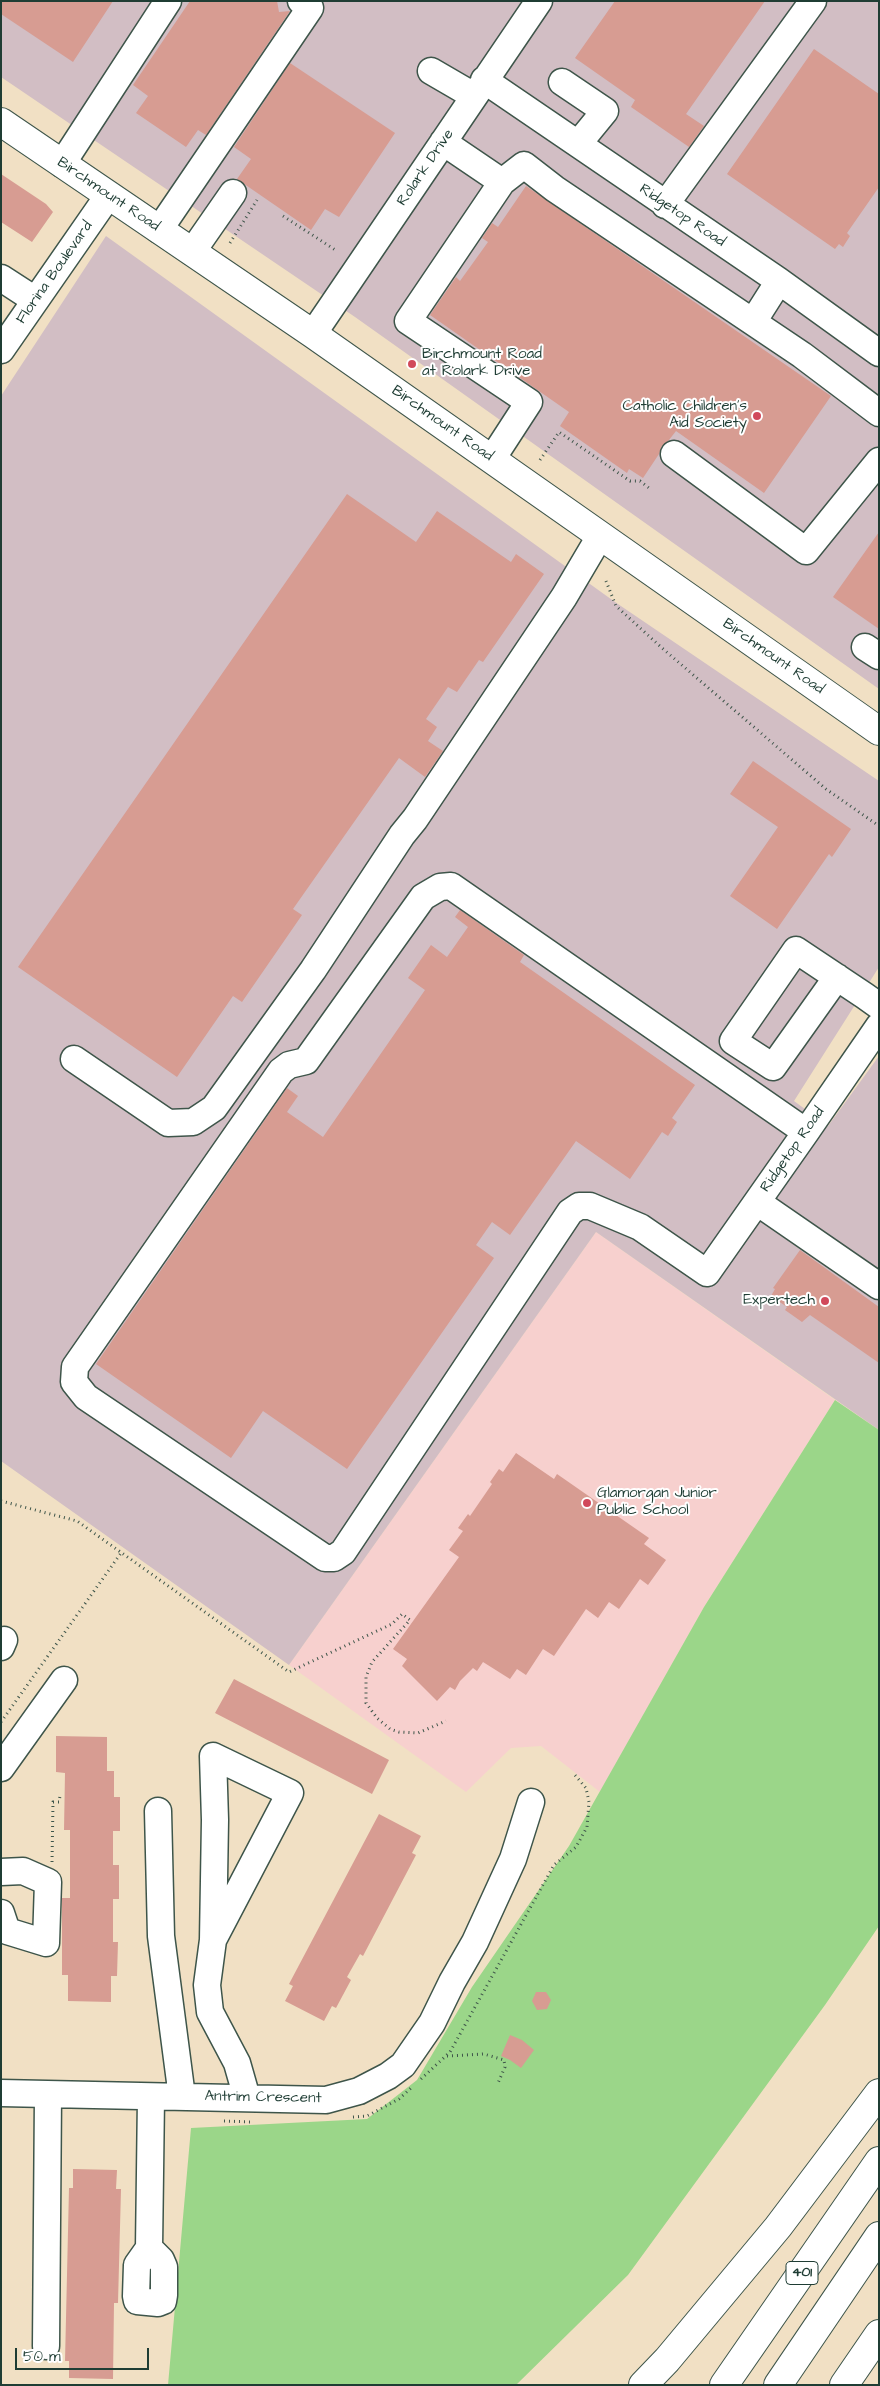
<!DOCTYPE html>
<html>
<head>
<meta charset="utf-8">
<style>
	body { margin:0 }
	#map { position:relative; width:880px; height:2386px; overflow:hidden; background:#f1e0c4; font-family:"Architects Daughter",sans-serif }
	canvas { display:block }
	.frame { position:absolute; inset:0; border:2px solid #1f3d34; pointer-events:none }
	.scale { position:absolute; left:15px; top:2348px; width:134px; height:22px; box-sizing:border-box; border:2px solid #1f3d34; border-top:0; padding-left:6px; font-size:15px; line-height:18px; white-space:nowrap; color:#1f3d34; -webkit-text-stroke:4px #fff; paint-order:stroke }
</style>
</head>
<body>
<div id="map">
<canvas width="880" height="2386"></canvas>
<div class="frame"></div>
<div class="scale">50 m</div>
</div>
<script>
const ctx = document.querySelector('canvas').getContext('2d');
ctx.lineJoin = 'round';
function paint(path, color) {
  ctx.fillStyle = color;
  ctx.fill(path, 'evenodd');
}
function shape(rows) {
  const path = new Path2D();
  for (const r of rows) {
    path.moveTo(r[0], r[1]);
    for (let i = 2; i < r.length; i += 2) path.lineTo(r[i], r[i + 1]);
  }
  return path;
}
function trace(path, color, width, dash) {
  ctx.strokeStyle = color;
  ctx.lineWidth = width;
  ctx.lineCap = dash ? 'butt' : 'round';
  ctx.setLineDash(dash || []);
  ctx.stroke(path);
}
function write(font, color, halo, rows, align = 'center') {
  ctx.font = font + ' "Architects Daughter",sans-serif';
  ctx.lineWidth = 4;
  ctx.setLineDash([]);
  ctx.textBaseline = 'middle';
  ctx.strokeStyle = halo;
  ctx.fillStyle = color;
  for (const [text, x, y, turn = 0] of rows) {
    ctx.save();
    ctx.translate(x, y);
    ctx.rotate((+turn || 0) * Math.PI / 180);
    ctx.textAlign = isNaN(turn) ? turn : align;
    if (halo) ctx.strokeText(text, 0, 0);
    ctx.fillText(text, 0, 0);
    ctx.restore();
  }
}
paint(shape([
	[596,1232,835,1400,704,1607,600,1792,541,1746,511,1748,466,1792,289,1665]
]), '#f7d0ce');
paint(shape([
	[1,1,879,1,879,689,355,317,1,77],
	[106,236,615,602,879,781,879,967,794,1101,828,1126,879,1056,879,1430,596,1232,289,1665,1,1461,1,396]
]), '#d2bec4');
paint(shape([
	[835,1400,879,1430,879,1926,825,2005,628,2275,516,2385,168,2385,191,2128,367,2119,417,2080,472,1987,569,1846,704,1607]
]), '#9bd689');
paint(shape([
	[1,1,113,1,73,62,1,14],
	[190,1,277,1,279,12,290,11,206,135,198,130,186,147,136,113,148,96,133,85],
	[615,1,765,1,686,114,704,126,689,147,631,107,635,100,575,58],
	[814,49,879,94,879,187,847,233,850,236,843,247,839,244,835,249,727,174],
	[290,63,395,133,339,217,325,209,311,230,237,179,251,159,234,147],
	[1,174,46,204,53,212,32,242,1,222],
	[526,186,831,396,764,493,676,431,669,440,662,446,659,454,643,478,629,469,627,473,560,426,569,412,430,315,456,277,460,281,488,242,482,238,492,223,498,227],
	[347,494,416,542,437,511,511,562,516,554,544,574,483,662,479,660,457,692,448,687,426,719,437,727,428,741,443,751,425,777,399,758,293,909,302,915,242,1002,233,996,177,1077,18,967],
	[879,532,879,629,833,597],
	[753,761,851,829,832,857,829,854,777,929,730,896,778,827,730,794],
	[460,910,524,955,520,962,695,1085,672,1118,677,1122,668,1136,662,1132,630,1179,576,1141,510,1235,492,1222,476,1245,494,1258,347,1469,263,1411,231,1458,96,1364,287,1088,298,1096,287,1112,323,1137,425,990,408,978,431,945,447,957,468,927,455,917],
	[800,1250,879,1307,879,1363,810,1315,802,1322,785,1310,787,1307,771,1296,775,1289,773,1288],
	[516,1453,554,1479,557,1474,649,1538,644,1544,666,1560,648,1585,640,1579,619,1609,609,1602,598,1618,586,1609,554,1656,543,1649,526,1675,517,1669,510,1679,483,1662,477,1671,473,1668,460,1681,455,1690,450,1687,437,1701,402,1666,407,1659,393,1649,459,1557,449,1550,463,1531,458,1528,468,1514,470,1516,492,1484,490,1482,499,1469,503,1472],
	[234,1679,389,1760,372,1794,215,1713],
	[56,1736,107,1737,107,1771,114,1771,114,1797,120,1797,120,1831,113,1831,113,1865,119,1865,119,1899,113,1899,113,1942,118,1942,117,1976,111,1976,111,2002,68,2001,68,1975,62,1975,62,1898,70,1898,70,1830,64,1830,65,1773,56,1772],
	[379,1814,421,1836,412,1853,416,1855,363,1956,360,1954,347,1977,351,1980,336,2008,332,2006,324,2021,285,2001,293,1986,289,1984],
	[536,1992,546,1992,551,2000,547,2009,537,2010,532,2001],
	[510,2035,522,2040,534,2050,521,2068,510,2060,501,2056],
	[73,2169,117,2170,116,2189,121,2189,118,2303,114,2303,113,2379,69,2378,69,2361,65,2361,69,2188,73,2188]
]), '#d79c92');
const minor = shape([
	[431,71,474,96],
	[484,80,779,281,879,353],
	[562,82,605,111,578,144],
	[443,142,502,182,408,321,529,402,492,459],
	[62,164,168,1],
	[502,182,524,165,555,189,802,355,879,413],
	[665,205,813,1],
	[159,230,310,8,301,1],
	[192,252,233,193],
	[1,278,35,300],
	[753,322,779,281],
	[313,334,539,1],
	[1,350,108,196],
	[674,454,806,551,879,461],
	[865,647,879,656],
	[837,977,773,1067,733,1041,796,950,865,996,879,1006],
	[74,1059,168,1123,193,1122,214,1108,313,970,402,835,415,819,564,597,600,536],
	[806,1132,451,886,440,887,423,897,306,1061,289,1065,281,1071,75,1367,74,1382,86,1397,325,1558,334,1558,343,1552,570,1212,579,1206,590,1206,640,1227,707,1273,806,1132,879,1026],
	[757,1202,879,1286],
	[1,1647,4,1640],
	[1,1768,64,1680],
	[158,1811,161,1936,182,2097],
	[1,1872,23,1871,48,1882,46,1943,7,1931,1,1913],
	[213,1940,290,1793,213,1756,215,1820,213,1940,207,1985,210,2012,237,2063,247,2098],
	[1,2093,326,2100,359,2091,388,2076,403,2065,432,2023,452,1982,475,1942,513,1859,531,1802],
	[149,2248,161,2260,164,2267,164,2295,163,2301,158,2303,137,2301,136,2296,137,2265,149,2248,151,2097],
	[46,2346,48,2095]
]);
const major = shape([
	[1,122,313,334,879,731]
]);
const highway = shape([
	[643,2385,667,2360,778,2227,879,2093],
	[724,2385,879,2161],
	[778,2385,879,2236],
	[844,2385,879,2334]
]);
trace(minor, '#3e554a', 29);
trace(major, '#3e554a', 30);
trace(highway, '#3e554a', 30);
trace(shape([
	[283,216,337,251],
	[230,243,257,200],
	[540,460,559,432,630,481,640,481,649,488],
	[606,581,616,606,662,648,826,789,879,826],
	[1,1501,77,1521,289,1672,392,1624,402,1614,410,1620,372,1662,366,1677,366,1703,377,1718,390,1729,399,1732,418,1733,446,1721],
	[1,1722,121,1553],
	[52,1862,53,1802,59,1802,60,1796],
	[447,2056,484,2054,504,2060,505,2067,498,2083],
	[421,2079,450,2052,554,1865,576,1847,587,1827,589,1802,586,1788,574,1774],
	[353,2117,367,2116,399,2099,411,2088],
	[224,2121,252,2122]
]), '#3e554a', 3, [1, 4]);
trace(minor, '#fff', 26);
trace(major, '#fff', 28);
trace(highway, '#fff', 28);
for (const [x, y, r, color] of [
	[412,364,5,"#d1495b"],
	[757,416,5,"#d1495b"],
	[825,1301,5,"#d1495b"],
	[587,1503,5,"#d1495b"]
]) {
  const dot = new Path2D();
  dot.arc(x, y, r, 0, 2 * Math.PI);
  ctx.fillStyle = color;
  ctx.fill(dot);
  trace(dot, '#fff', 2);
}
for (const [x, y, w] of [
	[802,2273,32]
]) {
  const box = new Path2D();
  box.roundRect(x - w / 2, y - 11.5, w, 23, 4);
  ctx.fillStyle = '#fff';
  ctx.fill(box);
  trace(box, '#1f3d34', 1);
}
write('bold 14px', '#1f3d34', null, [
	["401",802,2273]
]);
write('15px', '#1f3d34', '#fff', [
	["Rolark Drive",426,168,-56],
	["Birchmount Road",108,195,34],
	["Ridgetop Road",682,216,34],
	["Florina Boulevard",55,273,-55],
	["Birchmount Road",442,424,35],
	["Birchmount Road",773,657,35],
	["Ridgetop Road",793,1150,-55],
	["Antrim Crescent",263,2098,1]
]);
write('15px', '#1f3d34', '#fff', [
	["Birchmount Road",422,355],
	["at Rolark Drive",422,372],
	["Catholic Children's",747,407,"right"],
	["Aid Society",747,424,"right"],
	["Expertech",815,1301,"right"],
	["Glamorgan Junior",597,1494],
	["Public School",597,1511]
], 'left');
</script>
</body>
</html>
